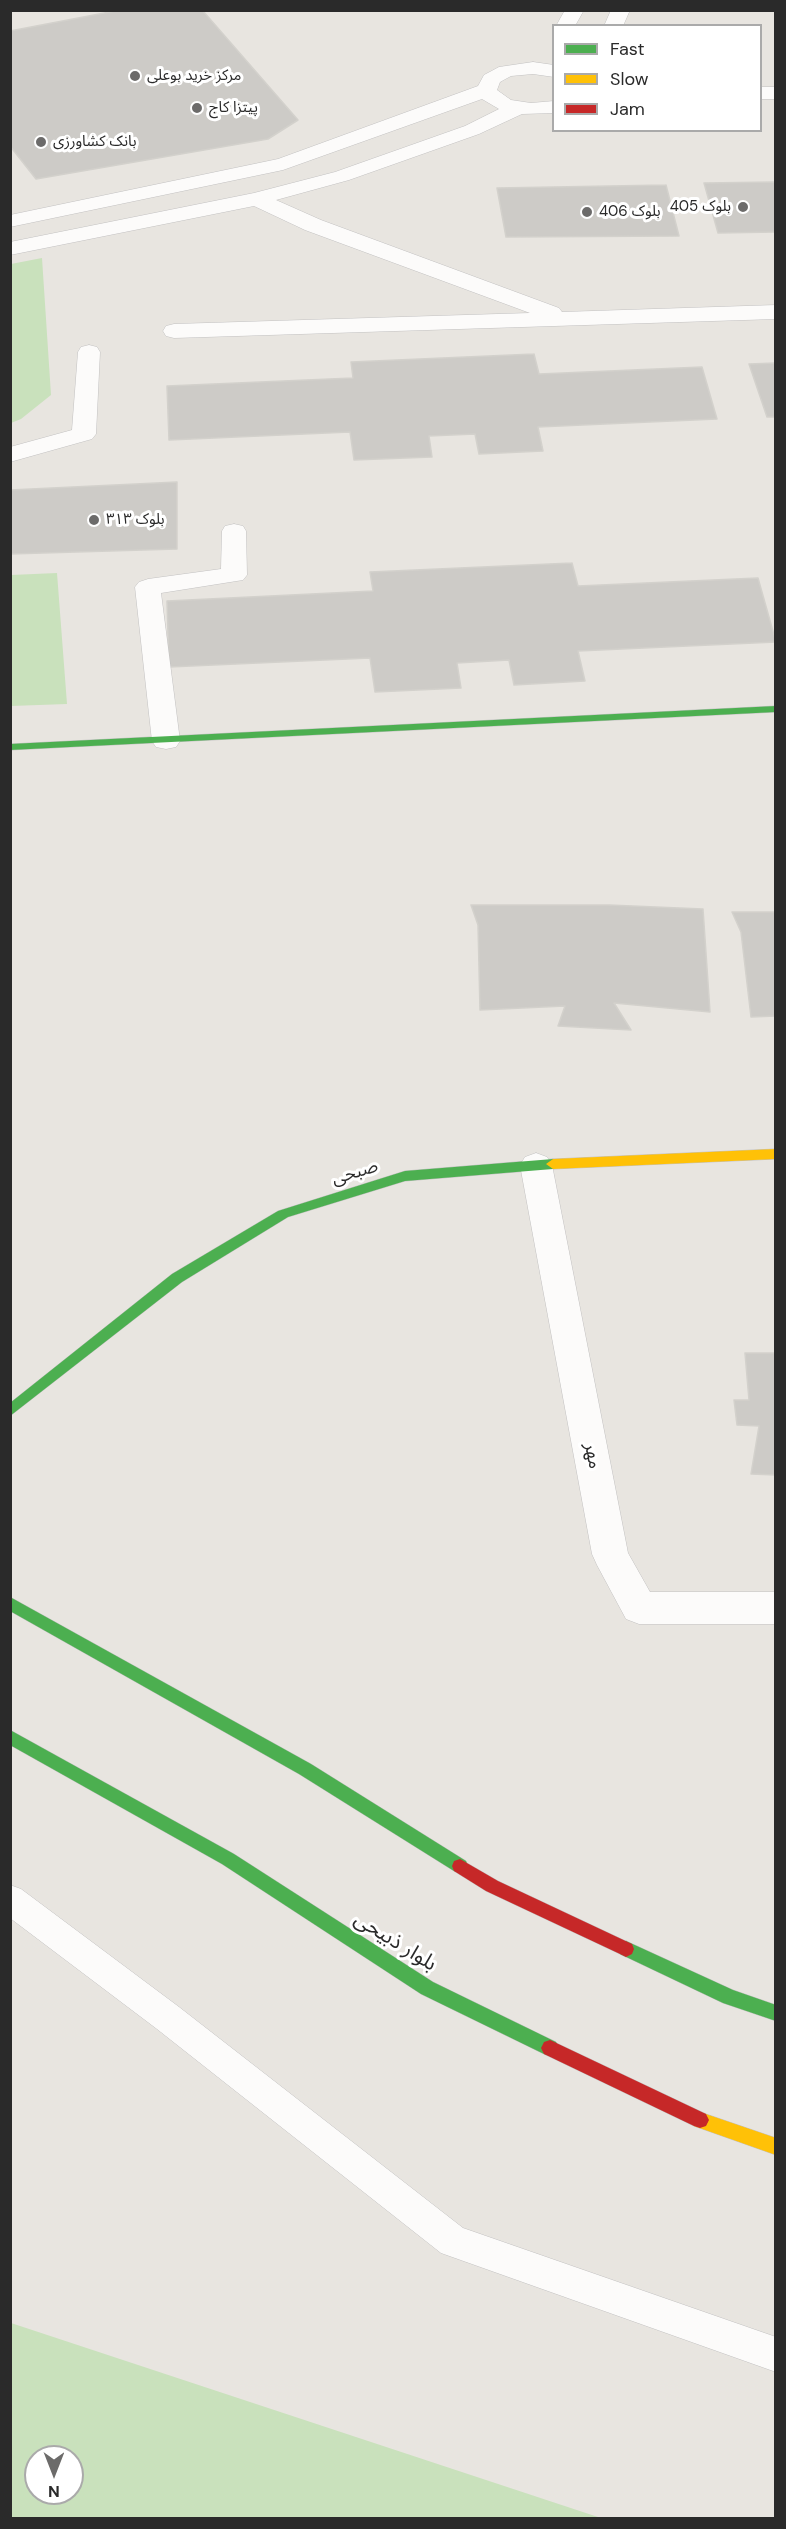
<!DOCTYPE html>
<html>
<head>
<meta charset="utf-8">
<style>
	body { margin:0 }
	#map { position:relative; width:786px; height:2529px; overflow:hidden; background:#e8e5e0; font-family:"DM Sans",sans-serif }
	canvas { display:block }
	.frame { position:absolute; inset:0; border:12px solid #2a2a2a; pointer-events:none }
	.legend { position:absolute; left:552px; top:24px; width:210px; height:108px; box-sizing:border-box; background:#fff; border:2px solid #aaa; margin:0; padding:8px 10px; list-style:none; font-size:18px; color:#2a2a2a }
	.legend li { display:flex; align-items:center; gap:12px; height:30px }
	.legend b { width:30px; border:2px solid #aaa }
	.north { position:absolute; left:24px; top:2445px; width:60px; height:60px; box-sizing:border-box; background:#fff; border:2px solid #aaa; border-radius:50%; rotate:180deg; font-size:16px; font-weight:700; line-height:24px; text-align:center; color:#2a2a2a }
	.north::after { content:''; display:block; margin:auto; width:21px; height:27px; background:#6c6b6a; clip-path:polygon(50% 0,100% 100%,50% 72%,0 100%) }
</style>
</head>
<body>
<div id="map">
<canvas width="786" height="2529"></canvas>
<div class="frame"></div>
<ul class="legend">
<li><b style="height:8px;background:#4caf50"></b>Fast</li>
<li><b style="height:8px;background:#ffc107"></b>Slow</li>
<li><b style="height:8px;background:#c62828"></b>Jam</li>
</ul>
<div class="north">N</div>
</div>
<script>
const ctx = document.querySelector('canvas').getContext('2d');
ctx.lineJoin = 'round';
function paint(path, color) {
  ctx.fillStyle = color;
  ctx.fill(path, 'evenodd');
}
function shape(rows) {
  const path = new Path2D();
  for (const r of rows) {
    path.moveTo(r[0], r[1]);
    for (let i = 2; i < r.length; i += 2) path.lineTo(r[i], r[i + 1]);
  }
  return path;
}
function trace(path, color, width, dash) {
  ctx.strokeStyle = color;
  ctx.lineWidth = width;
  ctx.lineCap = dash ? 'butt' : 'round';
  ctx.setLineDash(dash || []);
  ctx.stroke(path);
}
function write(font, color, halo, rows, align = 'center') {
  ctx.font = font + ' "DM Sans","Noto Sans Arabic",sans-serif';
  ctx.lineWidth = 6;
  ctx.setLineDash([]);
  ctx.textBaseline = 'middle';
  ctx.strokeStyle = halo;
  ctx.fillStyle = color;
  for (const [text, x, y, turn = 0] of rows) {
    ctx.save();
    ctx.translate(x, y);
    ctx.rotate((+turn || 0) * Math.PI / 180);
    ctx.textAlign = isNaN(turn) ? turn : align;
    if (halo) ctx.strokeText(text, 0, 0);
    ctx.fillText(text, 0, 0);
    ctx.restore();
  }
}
paint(shape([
	[42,258,51,395,21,419,11,423,11,264],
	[57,573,67,704,11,706,11,575],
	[10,2323,11,2323,601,2518,11,2518],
	[36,2457,72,2457,72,2493,36,2493]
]), '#c9e1bc');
const building = shape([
	[120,10,203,11,298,120,268,139,36,179,10,146,10,31,120,10],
	[776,182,776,232,718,233,704,183,776,182],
	[666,185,679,236,506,237,497,188,666,185],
	[534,354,539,374,702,367,717,419,538,427,543,451,479,454,475,434,429,436,432,457,354,460,350,432,169,440,167,386,353,378,351,362,534,354],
	[776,363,776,417,767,417,749,364,776,363],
	[177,482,177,549,10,554,10,490,177,482],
	[572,563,578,586,758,578,776,642,578,651,585,681,514,685,509,660,457,663,461,688,375,692,370,658,169,667,167,601,373,591,370,572,572,563],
	[471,905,609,905,703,909,710,1012,614,1003,631,1030,558,1026,565,1006,480,1010,478,925,471,905],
	[732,912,776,912,776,1016,751,1017,741,932,732,912],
	[745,1353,776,1353,776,1475,751,1474,759,1426,737,1425,734,1400,749,1400,745,1353]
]);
paint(building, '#cdcbc7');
trace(building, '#d3d1cc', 1.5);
const lane = shape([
	[10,1885,21,1889,179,2007,463,2228,776,2337,776,2372,441,2253,157,2029,10,1918,10,1885]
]);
const street = shape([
	[565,10,584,10,575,26,556,26,565,10],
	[611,10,630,10,623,26,604,26,611,10],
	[533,62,554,65,554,77,533,74,511,76,500,82,497,90,511,100,531,103,554,101,554,113,522,114,479,134,349,180,276,200,321,220,559,308,562,312,776,305,776,319,174,338,166,336,163,331,166,326,174,324,530,313,305,230,254,206,10,255,10,242,254,193,335,172,465,126,499,109,482,99,283,170,10,227,10,215,278,159,478,86,484,75,499,67,533,62],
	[760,87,776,87,776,99,760,99,760,87],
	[89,345,97,347,100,352,96,434,92,439,10,462,10,447,72,430,78,352,81,347,89,345],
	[234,524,243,526,246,531,247,575,243,580,161,593,180,741,176,747,166,749,156,747,152,741,135,587,139,582,148,579,221,569,222,531,225,526,234,524],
	[536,1153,547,1157,552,1165,628,1553,650,1592,776,1592,776,1624,639,1624,626,1619,597,1565,592,1554,520,1165,525,1157,536,1153]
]);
const fast = shape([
	[776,706,776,712,10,750,10,744,776,706],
	[553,1159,560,1164,553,1169,405,1181,288,1217,182,1282,10,1416,10,1403,172,1274,278,1211,405,1171,553,1159],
	[10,1597,311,1764,466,1861,468,1866,466,1871,460,1873,454,1871,299,1774,10,1611,10,1597],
	[10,1730,234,1854,433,1982,556,2042,559,2048,556,2054,550,2056,544,2054,421,1994,222,1864,10,1745,10,1730],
	[626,1941,733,1990,776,2005,776,2021,723,2003,620,1954,618,1949,620,1944,626,1941]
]);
const slow = shape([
	[776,1149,776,1159,553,1169,546,1164,553,1159,776,1149],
	[700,2112,776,2138,776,2155,694,2126,691,2120,694,2114,700,2112]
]);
const jam = shape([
	[460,1859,498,1881,632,1944,634,1949,632,1954,626,1957,620,1954,486,1891,454,1871,452,1866,454,1861,460,1859],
	[550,2040,706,2114,709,2120,706,2126,700,2128,694,2126,544,2054,541,2048,544,2042,550,2040]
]);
trace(lane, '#c2c1c1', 1);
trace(street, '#c2c1c1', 1);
trace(fast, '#c2c1c1', 1);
trace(slow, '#c2c1c1', 1);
trace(jam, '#c2c1c1', 1);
paint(lane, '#fcfbfa');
paint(street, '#fcfbfa');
paint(fast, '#4caf50');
paint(slow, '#ffc107');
paint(jam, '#c62828');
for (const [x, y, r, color] of [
	[135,76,6,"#6c6b6a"],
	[197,108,6,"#6c6b6a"],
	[41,142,6,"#6c6b6a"],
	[743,207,6,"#6c6b6a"],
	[587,212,6,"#6c6b6a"],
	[94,520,6,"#6c6b6a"]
]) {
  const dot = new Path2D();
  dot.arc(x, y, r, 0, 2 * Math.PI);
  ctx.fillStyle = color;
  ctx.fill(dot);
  trace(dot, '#fff', 2);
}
write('15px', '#2a2a2a', '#fff', [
	["مرکز خرید بوعلی",147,76],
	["پیتزا کاج",209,108],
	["بانک کشاورزی",53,142],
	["بلوک 405",731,207,"right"],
	["بلوک 406",599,212],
	["بلوک ۳۱۳",106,520]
], 'left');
write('18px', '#2a2a2a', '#fff', [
	["صبحی",355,1173,-17],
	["مهر",592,1456,79]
]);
write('21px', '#2a2a2a', '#fff', [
	["بلوار ذبیحی",395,1942,32]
]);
</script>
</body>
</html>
